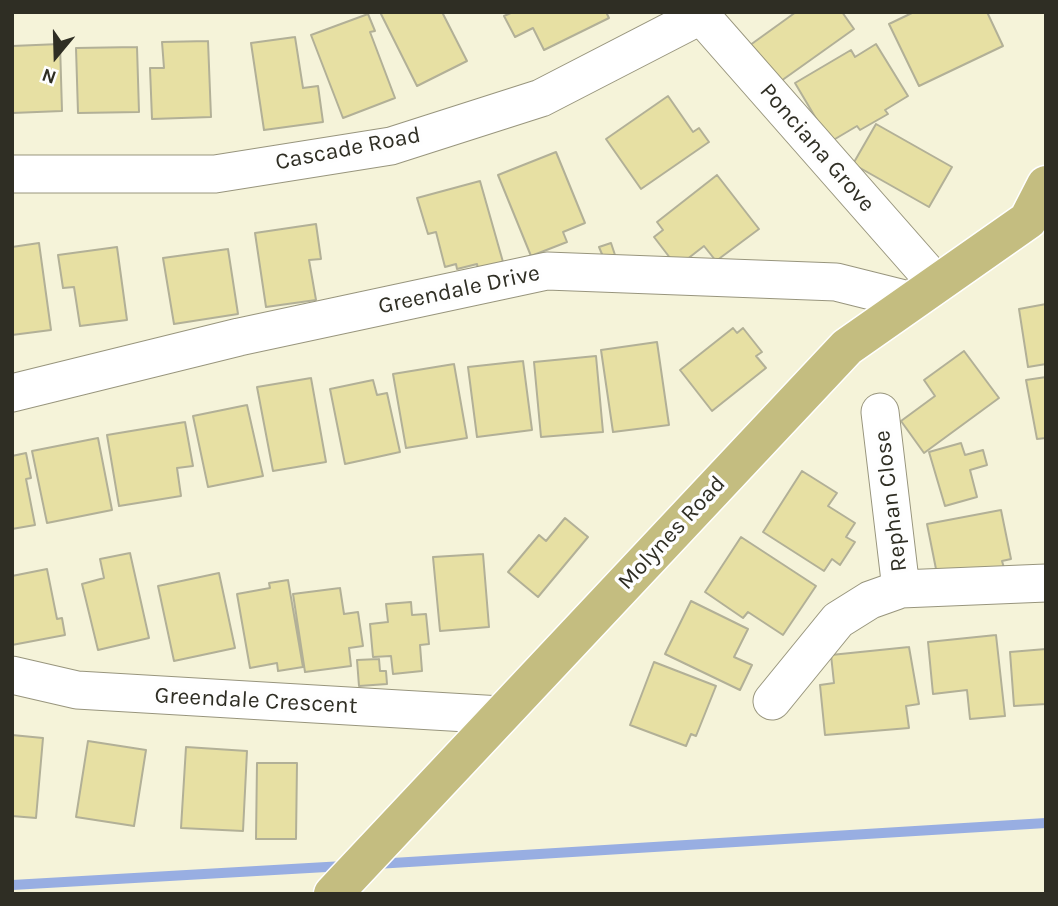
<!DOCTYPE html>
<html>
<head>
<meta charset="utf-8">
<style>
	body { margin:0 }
	#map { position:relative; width:1058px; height:906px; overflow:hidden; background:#f5f3d9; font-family:Karla,sans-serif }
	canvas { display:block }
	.frame { position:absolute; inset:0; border:14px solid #2f2e24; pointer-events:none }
	.north { position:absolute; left:21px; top:21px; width:70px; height:70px; -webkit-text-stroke:5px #fefefe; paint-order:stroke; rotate:199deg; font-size:19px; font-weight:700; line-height:28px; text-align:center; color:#2f2e24 }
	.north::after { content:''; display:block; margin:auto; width:24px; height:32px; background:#2f2e24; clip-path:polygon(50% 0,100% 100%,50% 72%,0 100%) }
</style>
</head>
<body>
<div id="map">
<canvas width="1058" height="906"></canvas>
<div class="frame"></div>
<div class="north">N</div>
</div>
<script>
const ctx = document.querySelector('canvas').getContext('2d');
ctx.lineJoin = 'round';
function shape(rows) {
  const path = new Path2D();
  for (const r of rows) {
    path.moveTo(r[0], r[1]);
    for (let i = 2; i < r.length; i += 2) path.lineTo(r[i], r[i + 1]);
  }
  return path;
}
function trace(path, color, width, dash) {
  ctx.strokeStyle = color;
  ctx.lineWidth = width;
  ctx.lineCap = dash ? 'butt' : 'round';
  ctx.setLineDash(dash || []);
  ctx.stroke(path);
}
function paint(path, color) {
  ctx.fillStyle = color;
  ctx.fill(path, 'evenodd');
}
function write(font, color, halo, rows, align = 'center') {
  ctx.font = font + ' Karla,sans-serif';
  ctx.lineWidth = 7;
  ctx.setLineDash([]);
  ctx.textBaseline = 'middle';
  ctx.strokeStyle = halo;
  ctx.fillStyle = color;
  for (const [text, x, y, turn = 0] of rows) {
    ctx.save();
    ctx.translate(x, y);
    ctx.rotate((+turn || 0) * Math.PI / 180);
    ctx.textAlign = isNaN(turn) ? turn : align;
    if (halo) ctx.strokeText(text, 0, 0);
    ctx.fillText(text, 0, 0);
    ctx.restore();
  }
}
trace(shape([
	[376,864,1046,823],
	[12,885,344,866]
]), '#98aee2', 10);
const building = shape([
	[380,12,442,12,467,61,417,86,380,12],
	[513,12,606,12,609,18,544,50,533,28,515,37,504,16,513,12],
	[796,12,842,12,854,29,774,86,746,48,796,12],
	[914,12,987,12,1003,46,919,86,889,24,914,12],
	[368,14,375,31,370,32,395,98,343,118,311,35,368,14],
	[295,37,303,88,318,86,323,122,264,130,251,43,295,37],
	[208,41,211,117,152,119,150,68,164,68,162,42,208,41],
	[60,44,62,111,12,113,12,46,60,44],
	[876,44,908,96,885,110,888,114,860,130,857,126,830,142,795,83,851,50,855,57,876,44],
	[137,47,139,112,78,113,76,48,137,47],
	[668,96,693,132,699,128,709,142,641,189,606,139,668,96],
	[876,124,952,167,929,207,853,164,876,124],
	[556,152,585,223,563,232,567,242,531,256,498,175,556,152],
	[717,175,759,229,716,261,704,246,677,267,654,237,663,230,657,222,717,175],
	[480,181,503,262,478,269,477,264,457,269,456,264,445,267,436,232,428,234,417,198,480,181],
	[316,224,321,259,309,260,316,300,266,307,255,233,316,224],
	[39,243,51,330,12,335,12,247,39,243],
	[611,243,615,255,604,259,599,247,611,243],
	[117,247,127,320,80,326,74,287,63,288,58,255,117,247],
	[228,249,238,314,174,324,163,258,228,249],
	[1046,304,1046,364,1028,367,1019,309,1046,304],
	[733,328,737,333,743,328,762,352,756,356,766,368,712,411,680,370,733,328],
	[657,342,669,425,613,432,601,350,657,342],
	[964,351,999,398,924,453,901,421,935,396,924,380,964,351],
	[596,356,603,432,541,437,534,362,596,356],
	[523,361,532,430,477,437,468,367,523,361],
	[454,364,467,438,406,448,393,374,454,364],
	[1046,377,1046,438,1037,439,1026,380,1046,377],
	[311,378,326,462,273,471,257,387,311,378],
	[373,380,377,395,387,393,400,452,345,464,330,389,373,380],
	[247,405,263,476,208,487,193,416,247,405],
	[185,422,193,466,177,468,181,496,119,506,107,435,185,422],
	[98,438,112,510,47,523,32,451,98,438],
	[961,443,965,455,983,450,987,465,970,470,977,497,945,506,929,452,961,443],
	[26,453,31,478,26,479,35,525,12,529,12,456,26,453],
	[802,471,837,493,828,506,855,523,846,537,855,542,840,565,832,559,824,571,763,532,802,471],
	[1001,510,1011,559,1002,561,1004,568,937,574,927,524,1001,510],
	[565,518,588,537,538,597,508,572,539,535,546,541,565,518],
	[741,537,816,586,783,635,748,612,743,618,705,592,741,537],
	[130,553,149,638,98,650,82,584,104,578,100,559,130,553],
	[483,554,489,627,440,631,433,557,483,554],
	[47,569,57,619,62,618,65,635,12,645,12,576,47,569],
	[219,573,235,648,174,661,158,586,219,573],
	[288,580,303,667,278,671,277,663,250,668,237,594,270,588,269,583,288,580],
	[340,588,344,614,358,612,363,646,349,648,351,666,305,672,293,594,340,588],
	[691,601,748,629,734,657,752,665,740,690,665,654,691,601],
	[411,602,412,615,426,614,429,644,420,645,422,671,393,674,391,656,373,657,370,624,388,622,386,604,411,602],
	[996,635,1005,716,970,719,967,690,933,694,928,642,996,635],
	[909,647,919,704,906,706,909,728,825,735,820,685,834,683,831,655,909,647],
	[1046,649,1046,704,1014,706,1010,652,1046,649],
	[379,659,380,671,386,671,387,684,359,686,357,660,379,659],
	[654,662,716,686,696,736,691,734,686,746,630,725,654,662],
	[12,735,43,738,36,818,12,816,12,735],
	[88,741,146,750,134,826,76,817,88,741],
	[186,747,247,751,243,831,181,828,186,747],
	[257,763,297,763,296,839,256,839,257,763]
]);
paint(building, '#e7e0a3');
trace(building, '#b2b097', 2);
const minor = shape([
	[698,12,937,284],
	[12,174,215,174,391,146,541,98,700,16],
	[12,393,239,337,547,271,836,282,912,301],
	[880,412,901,589],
	[12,675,77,690,501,715],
	[772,701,838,620,870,600,901,589,1046,583]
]);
const major = shape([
	[333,894,847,347,1028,220,1046,185]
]);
trace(minor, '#98957d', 39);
trace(major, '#fff', 41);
trace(minor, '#fff', 37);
trace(major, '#c4bd80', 38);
write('23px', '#2f2e24', '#fefefe', [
	["Ponciana Grove",817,148,49],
	["Cascade Road",348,149,-11],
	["Greendale Drive",459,290,-12],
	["Rephan Close",891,501,-97],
	["Molynes Road",672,533,-47],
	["Greendale Crescent",256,701,3]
]);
</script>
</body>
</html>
